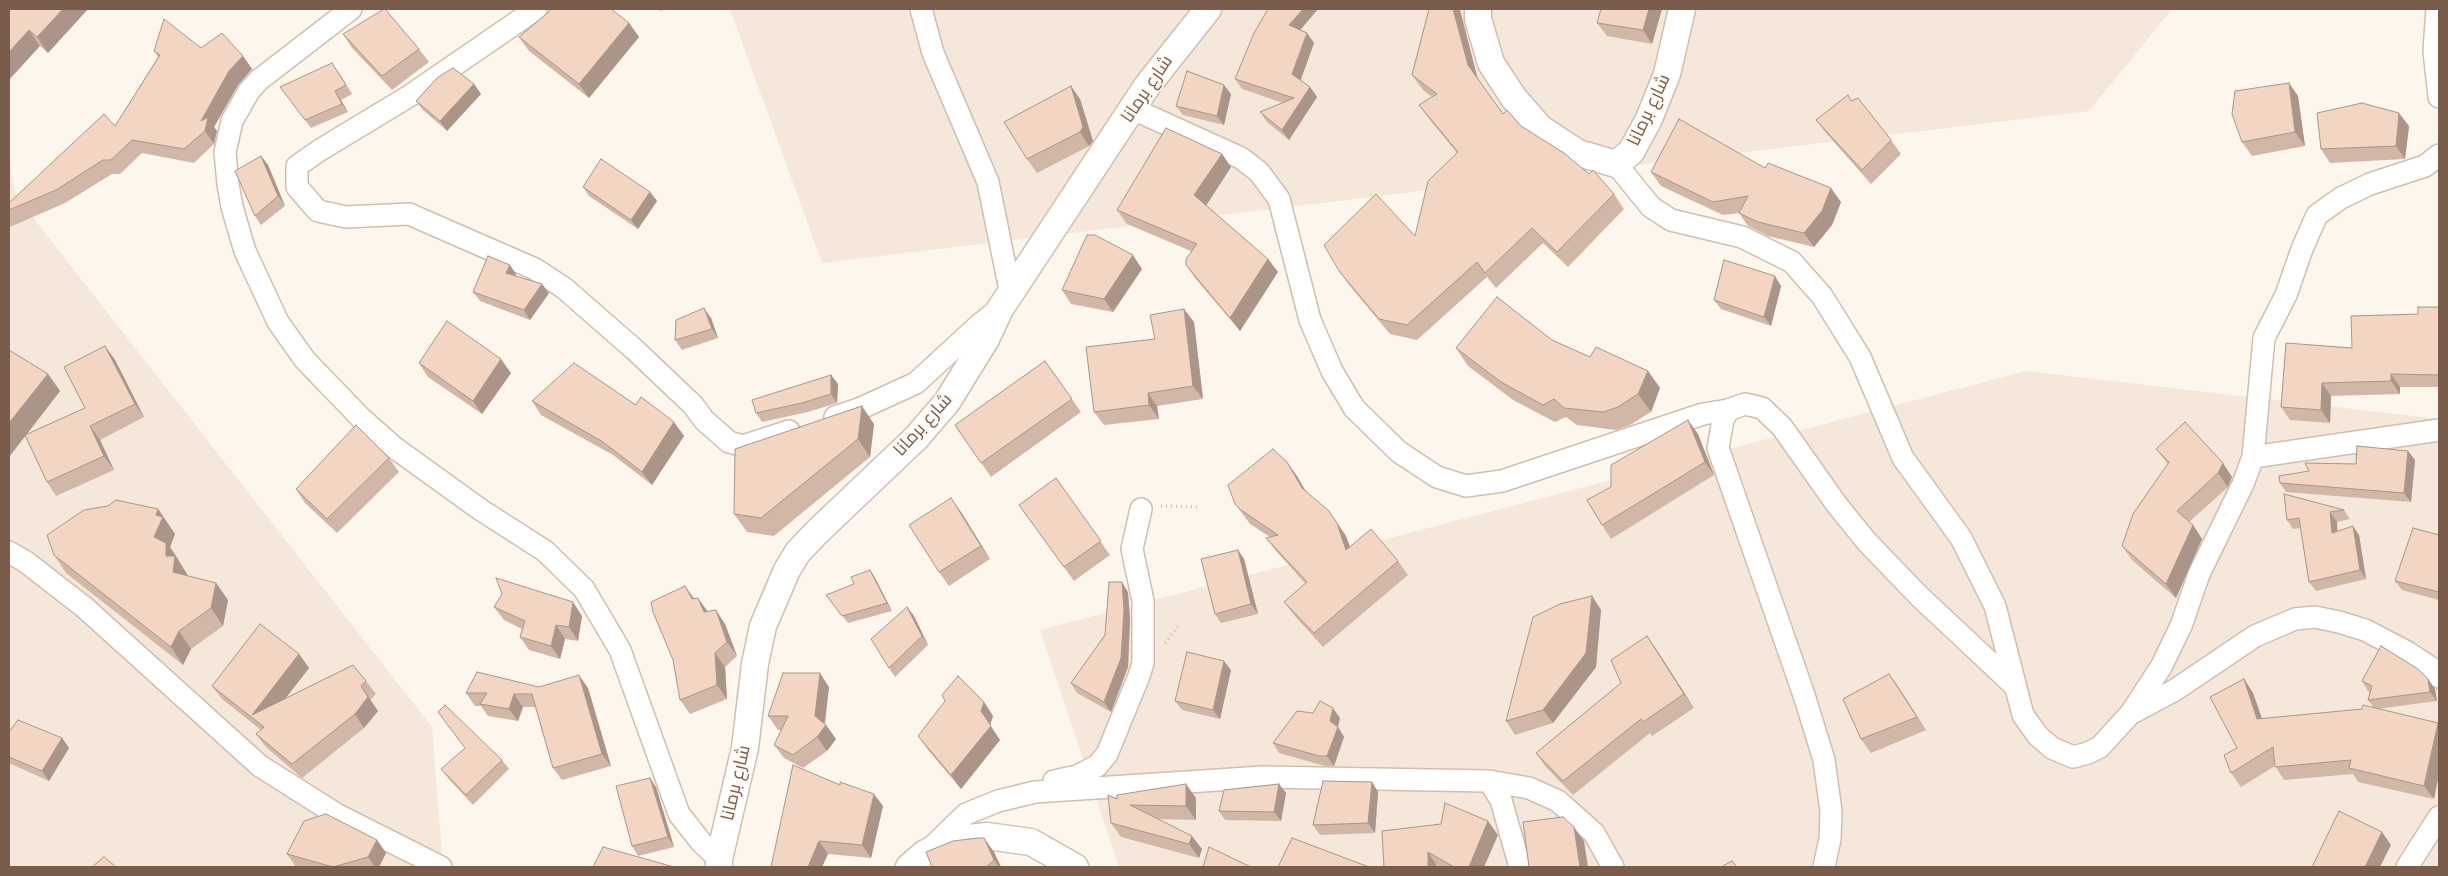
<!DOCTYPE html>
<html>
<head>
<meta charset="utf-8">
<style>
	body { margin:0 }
	#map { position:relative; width:2448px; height:876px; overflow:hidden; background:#fdf6ec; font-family:Montserrat,sans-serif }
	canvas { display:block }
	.frame { position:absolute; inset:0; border:10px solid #7a5c4d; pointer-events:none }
</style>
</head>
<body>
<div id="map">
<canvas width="2448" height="876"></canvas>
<div class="frame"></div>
</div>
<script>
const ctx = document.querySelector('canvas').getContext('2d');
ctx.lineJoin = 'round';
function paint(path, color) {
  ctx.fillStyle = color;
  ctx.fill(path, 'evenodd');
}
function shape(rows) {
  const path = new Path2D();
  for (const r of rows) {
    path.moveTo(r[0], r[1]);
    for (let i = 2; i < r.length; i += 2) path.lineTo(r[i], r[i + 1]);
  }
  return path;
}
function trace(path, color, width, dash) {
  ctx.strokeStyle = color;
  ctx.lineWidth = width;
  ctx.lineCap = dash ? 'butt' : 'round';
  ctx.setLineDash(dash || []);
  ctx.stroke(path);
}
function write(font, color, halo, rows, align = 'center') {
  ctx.font = font + ' Montserrat,Cairo,sans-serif';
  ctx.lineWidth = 4;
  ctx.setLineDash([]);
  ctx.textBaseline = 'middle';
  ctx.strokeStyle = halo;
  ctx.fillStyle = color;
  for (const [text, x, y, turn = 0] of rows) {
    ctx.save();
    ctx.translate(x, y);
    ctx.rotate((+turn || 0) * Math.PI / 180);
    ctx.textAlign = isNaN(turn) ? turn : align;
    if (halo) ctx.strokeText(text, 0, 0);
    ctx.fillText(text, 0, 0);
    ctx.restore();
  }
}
paint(shape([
	[730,9,2172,9,2089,111,822,263],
	[9,159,16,196,432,727,443,867,9,867],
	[2026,371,2439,419,2439,867,1119,867,1040,630]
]), '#f5e8da');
const minor = shape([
	[351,9,259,80,249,91,232,121,225,152,228,184,232,207,245,251,278,322,305,360,361,418,395,448,481,510,545,551,584,589,620,650,679,814,701,842,719,859],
	[536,9,411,95,320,150,297,166,297,187,318,211,346,217,409,214,535,269,564,288,635,350,693,405,704,420,729,442,743,446,789,431],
	[921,9,933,53,988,182,1011,295],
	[2437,9,2434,51,2439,97],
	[1133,109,1241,158,1259,172,1279,199,1310,320,1332,371,1354,408,1399,452,1437,477,1466,486,1502,481,1703,414,1728,410],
	[1616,164,1651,207,1671,220,1742,237,1792,262,1822,296,1860,357,1903,458,1961,538,1995,606,2023,715,2038,736,2052,748,2073,757,2088,753,2100,747,2131,713,2161,667,2181,626,2199,574,2243,484,2253,457,2264,338,2286,295,2302,249,2317,215,2341,198,2370,184,2425,166,2439,155],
	[835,417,859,409,916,383,979,325,999,309],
	[2253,457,2439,430],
	[9,552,26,562,84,607,260,766,336,814,441,867],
	[2134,712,2175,690,2255,636,2295,619,2315,617,2339,622,2365,630,2407,652,2433,669,2439,677],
	[1054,781,1077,776,1097,766,1107,754,1139,676,1143,663,1143,601,1132,549,1141,509],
	[1489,781,1501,800,1520,867],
	[932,847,966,814,998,801,1035,792,1263,777,1489,781,1529,788,1558,801,1594,833,1613,867],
	[1824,867,1830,839,1831,811,1824,760,1804,695,1718,448,1723,420,1728,410,1745,404,1762,408,1782,427,1837,505,1867,542,1919,596,2015,686],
	[2407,867,2439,817]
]);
const tertiary = shape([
	[1478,9,1478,19,1491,63,1513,97,1540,128,1578,153,1616,164,1631,152,1649,119,1667,74,1682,9],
	[719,867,719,859,745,748,755,664,763,626,787,570,798,552,816,533,916,438,947,402,986,339,1000,309,1147,86,1208,9],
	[909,867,924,854,941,845,959,839,987,836,1031,842,1075,867]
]);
trace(minor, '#d1beb0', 24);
trace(tertiary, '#d1beb0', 29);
trace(shape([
	[1161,506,1200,507],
	[1165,643,1179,625]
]), '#d9b8a5', 3, [1, 4]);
trace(minor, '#fff', 21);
trace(tertiary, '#fff', 26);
paint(shape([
	[9,9,88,9,48,53,40,46],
	[653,9,663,9,662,11],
	[1318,9,1300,30,1307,33,1314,43,1300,80,1310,87,1317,97,1289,140,1267,122,1260,112,1283,103,1242,89,1235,79],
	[1662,9,1652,44,1607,36,1597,23],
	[1460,10,1478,80,1503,114,1521,126,1614,194,1624,209,1568,267,1543,243,1496,288,1487,277,1417,340,1390,334,1350,286,1339,271,1415,236,1457,153,1430,120,1419,105,1432,97,1423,90,1412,75],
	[629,23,639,37,589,98,529,51,519,37],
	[343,34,419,49,429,62,392,90,352,48],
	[201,48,243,56,252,69,238,85,214,127,217,131,214,144,194,163,142,153,120,174,112,174,65,203,10,227,9,225,9,203,115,126,158,57,154,51],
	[338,71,352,94,341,100,348,112,311,128,280,87],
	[474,84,481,94,447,131,423,110,416,101],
	[1231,94,1224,125,1183,115,1176,106],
	[2298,96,2305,146,2252,156,2242,142],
	[1080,99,1093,141,1089,146,1037,173,1027,159],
	[1816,120,1891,140,1901,154,1871,184,1826,133],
	[2409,126,2405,159,2330,163,2321,149],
	[1222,154,1231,167,1206,205,1268,259,1278,272,1240,331,1195,278,1186,265,1191,251,1127,224,1117,210],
	[261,156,268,165,285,206,261,225,255,216],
	[1765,168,1841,202,1832,225,1814,247,1768,236,1748,226,1739,213,1723,215,1661,186,1651,172],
	[583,187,650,192,657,201,638,229,589,196],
	[1142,269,1113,312,1071,304,1062,290],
	[516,274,516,276,549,293,530,320,480,301,473,292],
	[1781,286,1771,326,1721,309,1714,300],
	[2439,307,2439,387,2400,387,2400,394,2331,396,2330,423,2290,420,2281,407,2418,314],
	[711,318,718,338,682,350,675,340],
	[1194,322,1203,399,1157,406,1159,419,1104,425,1094,412,1155,339],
	[1552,340,1590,357,1648,371,1660,388,1651,412,1630,425,1616,430,1577,425,1566,417,1555,422,1513,400,1468,366,1456,348],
	[105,346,115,360,144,417,100,440,114,470,56,496,47,482,25,436,9,457,9,350,48,374,60,391,27,434,85,408,64,367],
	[1045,361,1081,412,991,477,955,425],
	[419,363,511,373,482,414,428,377],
	[831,375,838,384,837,403,808,412,762,422,756,413],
	[532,401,636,405,674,422,684,436,652,485,613,455,541,415],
	[874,424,870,457,774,536,747,532,734,514],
	[1698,434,1714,475,1611,539,1602,525,1611,487],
	[2156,449,2232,477,2228,487,2189,522,2193,525,2202,539,2176,598,2132,560,2122,546,2168,464],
	[2408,451,2415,460,2411,502,2286,492,2280,483],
	[389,458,399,472,337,533,305,503,296,489],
	[1297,476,1305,491,1329,511,1346,536,1350,547,1398,561,1408,575,1323,647,1294,615,1284,602,1306,584,1276,551,1266,538,1270,537,1250,524,1245,517,1235,504],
	[1056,478,1110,555,1074,581,1019,505],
	[158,509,175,534,170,547,179,560,179,562,187,574,187,576,216,583,228,600,223,626,191,649,183,665,66,573,54,555],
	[2344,510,2350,519,2337,522,2337,531,2359,535,2366,579,2316,591,2309,582,2301,528,2293,529,2287,520],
	[961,512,990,559,949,586,939,572],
	[2439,535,2439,600,2402,590,2395,581],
	[1238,550,1244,559,1258,614,1221,623,1215,614],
	[870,570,875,578,892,611,848,623,826,595,854,584],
	[1128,592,1130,619,1128,667,1111,712,1077,693,1071,683,1105,635],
	[502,594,582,616,578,641,565,639,560,659,529,650,520,637,522,629,504,620,494,607],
	[1592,596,1601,610,1596,667,1553,723,1515,735,1506,721],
	[694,598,698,598,707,611,725,624,737,656,725,667,727,699,690,714,680,700],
	[907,607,914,616,928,645,895,677,889,668],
	[1647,636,1656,649,1694,708,1652,736,1650,733,1573,795,1545,766,1536,753,1621,683],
	[299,654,309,668,285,699,366,681,376,694,370,700,378,711,364,728,302,778,266,747,256,734,261,730,222,699,212,686],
	[1231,670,1220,719,1182,710,1175,701],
	[1889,674,1926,730,1871,753,1861,739],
	[2244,679,2253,693,2262,719,2374,708,2368,700,2370,692,2368,691,2362,681,2428,679,2435,689,2437,701,2377,709,2434,799,2358,782,2353,774,2284,780,2275,766,2241,787,2231,773,2237,748],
	[539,687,588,688,611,766,562,780,553,768,535,707,523,707,518,721,488,716,481,706,475,706,466,693],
	[829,687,825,724,836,739,827,751,803,768,784,758,774,745,781,730,778,730,768,716],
	[984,702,993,716,990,725,1000,740,961,789,928,750,918,736],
	[1340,718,1338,727,1344,737,1334,766,1325,766,1279,753,1273,743],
	[9,732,62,738,69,748,49,781,9,763],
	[465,749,502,760,509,769,473,805,448,778,441,769],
	[1372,782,1378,792,1375,833,1320,835,1313,825],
	[1279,784,1286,793,1281,821,1225,820,1219,811],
	[656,787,674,847,638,856,632,846],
	[1196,798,1196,820,1158,819,1202,849,1199,858,1121,837,1111,823,1117,799],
	[883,806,871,858,828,854,822,867,771,867],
	[1382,831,1498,835,1484,867,1440,867],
	[377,840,386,853,379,867,296,867,287,854],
	[994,852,1001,867,932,867]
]), '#d1b7a8');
paint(shape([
	[63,9,88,9,48,53,37,37],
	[1303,9,1318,9,1296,35,1289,25],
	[1453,9,1459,9,1460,10,1478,80,1468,65],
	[1649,9,1662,9,1652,44,1643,30],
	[629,23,639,37,589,98,579,84],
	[29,30,40,46,9,80,9,52],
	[1307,33,1314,43,1299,85,1292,74],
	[243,56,252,69,238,85,214,127,217,131,214,144,205,131,201,121,229,71],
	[2289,83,2298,96,2305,146,2295,132],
	[474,84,481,94,447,131,440,121],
	[1224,85,1231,94,1224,125,1217,116],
	[1071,86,1080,99,1093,141,1089,146,1080,132],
	[1310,87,1317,97,1289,140,1282,130],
	[335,91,341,100,348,112,342,104],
	[2399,113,2409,126,2405,159,2396,146],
	[1222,154,1231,167,1204,209,1194,195],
	[261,156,268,165,285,206,278,196],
	[1831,188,1841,202,1832,225,1814,247,1804,233],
	[650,192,657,201,638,229,631,220],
	[1133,255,1142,269,1113,312,1104,299],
	[1268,259,1278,272,1240,331,1230,318],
	[510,265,516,274,513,283,506,273],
	[1775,276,1781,286,1771,326,1764,317],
	[542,284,549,293,530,320,524,310],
	[704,308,711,318,718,338,712,329],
	[1184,309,1194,322,1203,399,1193,386],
	[105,346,115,360,144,417,135,404],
	[501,359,511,373,482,414,473,401],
	[1648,371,1660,388,1651,412,1638,394],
	[48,374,60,391,9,457,9,423],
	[2391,374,2400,387,2400,394,2391,381],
	[831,375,838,384,837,403,831,394],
	[2322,383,2331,396,2330,423,2321,410],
	[1148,393,1157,406,1159,419,1149,405],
	[862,406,874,424,870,457,858,439],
	[1688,420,1698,434,1714,475,1705,462],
	[674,422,684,436,652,485,642,472],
	[90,426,100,440,114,470,104,456],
	[2408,451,2415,460,2411,502,2404,493],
	[1287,462,1297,476,1312,502,1302,488],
	[2223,463,2232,477,2228,487,2218,473],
	[951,498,961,512,990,559,981,546],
	[158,509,175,534,170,547,187,574,185,590,173,572,154,537,156,515],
	[2330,512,2337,522,2338,542,2332,533],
	[1337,523,1346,536,1356,563,1346,550],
	[2193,525,2202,539,2176,598,2166,584],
	[2353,526,2359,535,2366,579,2360,570],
	[1238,550,1244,559,1258,614,1251,604],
	[870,570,875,578,892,611,887,603],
	[1122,582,1128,592,1130,619,1128,667,1111,712,1104,702],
	[216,583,228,600,223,626,211,608],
	[685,586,695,600,692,599],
	[1592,596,1601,610,1596,667,1553,723,1543,710],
	[698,598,708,612,704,612],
	[573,602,582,616,578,641,569,627],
	[907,607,914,616,928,645,922,636],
	[716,610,725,624,737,656,727,642],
	[556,625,565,639,560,659,551,646],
	[179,631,191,649,183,665,171,647],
	[1647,636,1656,649,1694,708,1684,694],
	[715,653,725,667,727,699,717,685],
	[299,654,309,668,264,726,252,715],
	[1224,661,1231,670,1220,719,1213,710],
	[820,673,829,687,824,728,826,725,836,739,827,751,817,737,815,716],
	[1889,674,1899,688,1926,730,1917,717],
	[579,675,588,688,611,766,602,754],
	[2244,679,2253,693,2267,733,2257,719],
	[2428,679,2435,689,2437,701,2430,692],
	[361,686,378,711,364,728,355,714],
	[514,694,523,707,518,721,509,709],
	[984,702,993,716,990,725,1000,740,961,789,951,775],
	[1333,708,1340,718,1337,730,1338,727,1344,737,1334,766,1327,756,1330,721],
	[2438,723,2439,725,2439,775,2434,799,2424,786],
	[62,738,69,748,49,781,42,771],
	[650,778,656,787,674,847,668,837],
	[1372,782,1378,792,1375,833,1368,823],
	[1186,784,1196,798,1196,820,1186,806],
	[1279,784,1286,793,1281,821,1274,812],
	[874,794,883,806,871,858,862,845],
	[1488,821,1498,835,1484,867,1469,867],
	[1574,827,1584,841,1588,867,1580,867],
	[2382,832,2391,845,2380,867,2365,867],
	[1192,836,1202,849,1199,858,1189,844],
	[984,838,994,852,1001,867,999,867,994,860],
	[377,840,386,853,379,867,375,867,368,857],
	[819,841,828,854,822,867,808,867],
	[1428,852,1437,866,1437,867,1428,867]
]), '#aa9588');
const building = shape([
	[9,9,63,9,37,37,29,30,9,52,9,9],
	[384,9,385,9,419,49,382,76,343,34,384,9],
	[552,9,611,9,629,23,579,84,519,37,552,9],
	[1268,9,1303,9,1289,25,1307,33,1292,74,1310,87,1282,130,1260,112,1294,98,1235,79,1254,33,1268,9],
	[1429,9,1453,9,1468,65,1503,114,1507,110,1521,126,1564,153,1589,174,1593,170,1614,194,1557,252,1532,228,1485,273,1477,262,1407,325,1379,319,1339,271,1324,245,1376,194,1415,236,1428,181,1458,152,1419,105,1437,94,1412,75,1429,9],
	[1601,9,1649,9,1643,30,1597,23,1601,9],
	[164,19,201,48,222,33,243,56,229,71,201,121,208,117,205,131,184,149,132,140,111,160,103,160,56,190,9,210,9,203,104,114,115,126,160,55,154,51,164,19],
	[332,63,346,85,335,91,342,104,305,120,280,87,332,63],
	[453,68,474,84,440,121,416,101,437,78,453,68],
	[1187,71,1224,85,1217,116,1176,106,1187,71],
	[2289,83,2295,132,2242,142,2232,114,2235,91,2289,83],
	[1071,86,1083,127,1080,132,1027,159,1004,122,1071,86],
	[1848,95,1851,101,1858,98,1891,140,1862,170,1816,120,1848,95],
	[2362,103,2399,113,2396,146,2321,149,2317,113,2362,103],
	[1679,119,1765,168,1768,163,1831,188,1822,211,1804,233,1758,222,1739,213,1748,196,1713,202,1651,172,1679,119],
	[1166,128,1222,154,1194,195,1268,259,1230,318,1186,265,1186,259,1197,244,1117,210,1166,128],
	[261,156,278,196,255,216,235,171,261,156],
	[601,159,650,192,631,220,583,187,601,159],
	[1087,235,1095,235,1133,255,1104,299,1062,290,1087,235],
	[488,256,510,265,506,273,542,284,524,310,473,292,488,256],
	[1724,260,1775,276,1764,317,1714,300,1724,260],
	[1497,297,1552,340,1590,357,1596,347,1648,371,1638,394,1618,407,1603,412,1564,408,1554,399,1543,405,1501,382,1456,348,1497,297],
	[2418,307,2439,307,2439,375,2391,374,2391,381,2322,383,2321,410,2281,407,2286,343,2352,348,2351,316,2418,314,2418,307],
	[704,308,712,329,675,340,676,320,704,308],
	[1184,309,1193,386,1148,393,1149,405,1094,412,1086,347,1155,339,1150,315,1184,309],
	[447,321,501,359,473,401,419,363,447,321],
	[105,346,135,404,90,426,104,456,47,482,25,435,85,408,64,367,105,346],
	[9,350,48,374,9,423,9,350],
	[1045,361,1072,399,981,463,955,425,1045,361],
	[574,363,636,405,641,397,674,422,642,472,603,442,532,401,574,363],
	[831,375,831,394,802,403,756,413,752,400,831,375],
	[862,406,858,439,761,518,734,514,735,449,862,406],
	[1688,420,1705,462,1602,525,1587,500,1611,487,1611,465,1688,420],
	[2185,422,2223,463,2218,473,2177,511,2193,525,2166,584,2122,546,2133,514,2169,462,2156,449,2185,422],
	[356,425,389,458,327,519,296,489,356,425],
	[2357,446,2408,451,2404,493,2280,483,2279,476,2309,471,2305,463,2356,464,2357,446],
	[1273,449,1287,462,1302,488,1329,511,1337,523,1346,550,1371,529,1398,561,1314,633,1284,602,1307,582,1266,538,1278,535,1241,510,1235,504,1228,485,1273,449],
	[1056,478,1101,541,1064,567,1019,505,1056,478],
	[2284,494,2344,510,2330,512,2332,533,2353,526,2360,570,2309,582,2299,518,2287,520,2284,494],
	[951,498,981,546,939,572,909,525,951,498],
	[116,500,158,509,156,515,163,517,154,537,166,543,166,556,175,556,173,572,216,583,211,608,179,631,171,647,54,555,47,535,84,510,108,506,116,500],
	[2413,528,2439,535,2439,592,2395,581,2413,528],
	[1238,550,1251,604,1215,614,1201,559,1238,550],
	[870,570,887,603,842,616,826,595,854,584,851,577,870,570],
	[496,578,573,602,569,627,556,625,551,646,520,637,525,621,494,607,502,594,496,578],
	[1109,582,1122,582,1124,610,1121,658,1104,702,1071,683,1105,635,1109,582],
	[685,586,692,599,698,598,704,612,716,610,727,642,715,653,717,685,680,700,673,660,653,612,651,602,685,586],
	[1592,596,1586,653,1543,710,1506,721,1533,617,1560,604,1592,596],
	[907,607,922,636,889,668,871,639,907,607],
	[260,624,299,654,252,715,353,665,366,681,361,686,368,697,355,714,292,764,256,734,264,727,212,686,260,624],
	[1647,636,1684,694,1643,722,1641,719,1563,781,1536,753,1621,683,1611,660,1647,636],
	[2381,646,2418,669,2428,679,2430,692,2368,700,2372,686,2362,681,2381,646],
	[1187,652,1224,661,1213,710,1175,701,1187,652],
	[477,672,539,687,579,675,602,754,553,768,532,694,514,694,509,709,480,704,487,693,466,693,477,672],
	[783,673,820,673,815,716,826,725,817,737,793,755,774,745,788,716,768,716,783,673],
	[1889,674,1917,717,1861,739,1843,699,1889,674],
	[958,676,984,702,981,711,991,726,951,775,918,736,945,701,942,695,958,676],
	[2244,679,2257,719,2362,709,2363,705,2438,723,2424,786,2349,768,2351,760,2275,767,2273,747,2231,773,2224,755,2237,748,2210,697,2244,679],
	[1320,701,1333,708,1330,721,1338,727,1327,756,1319,756,1273,743,1297,711,1313,713,1320,701],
	[445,705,502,760,466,795,441,769,465,748,438,712,445,705],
	[18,720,62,738,42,771,9,757,9,732,18,720],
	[793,765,840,785,840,782,874,794,862,845,819,841,808,867,771,867,793,765],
	[650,778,668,837,632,846,616,786,650,778],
	[1323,781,1372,782,1368,823,1313,825,1323,781],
	[1186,784,1186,806,1130,805,1192,836,1189,844,1111,823,1108,795,1117,799,1117,795,1186,784],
	[1279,784,1274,812,1219,811,1224,790,1279,784],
	[1445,803,1488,821,1469,867,1454,867,1428,852,1428,867,1384,867,1382,831,1441,824,1445,803],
	[2339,811,2382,832,2365,867,2312,867,2339,811],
	[326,814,377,840,368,857,333,867,287,854,304,821,326,814],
	[1563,817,1574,827,1580,867,1529,867,1523,822,1563,817],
	[978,838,984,838,994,860,986,867,932,867,926,852,953,841,978,838],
	[1292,838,1369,867,1278,867,1292,838],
	[603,847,674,867,593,867,603,847],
	[1209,847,1251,867,1203,867,1209,847],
	[104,857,116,867,92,867,104,857],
	[1732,861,1737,867,1721,867,1732,861]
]);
paint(building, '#f3d5c3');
trace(building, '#aa9588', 1);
write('18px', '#7a5c4d', '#fffaf3', [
	["شارع برمانا",1147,89,-56],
	["شارع برمانا",1649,110,-65],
	["شارع برمانا",923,425,-48],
	["شارع برمانا",736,783,-77]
]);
</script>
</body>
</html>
